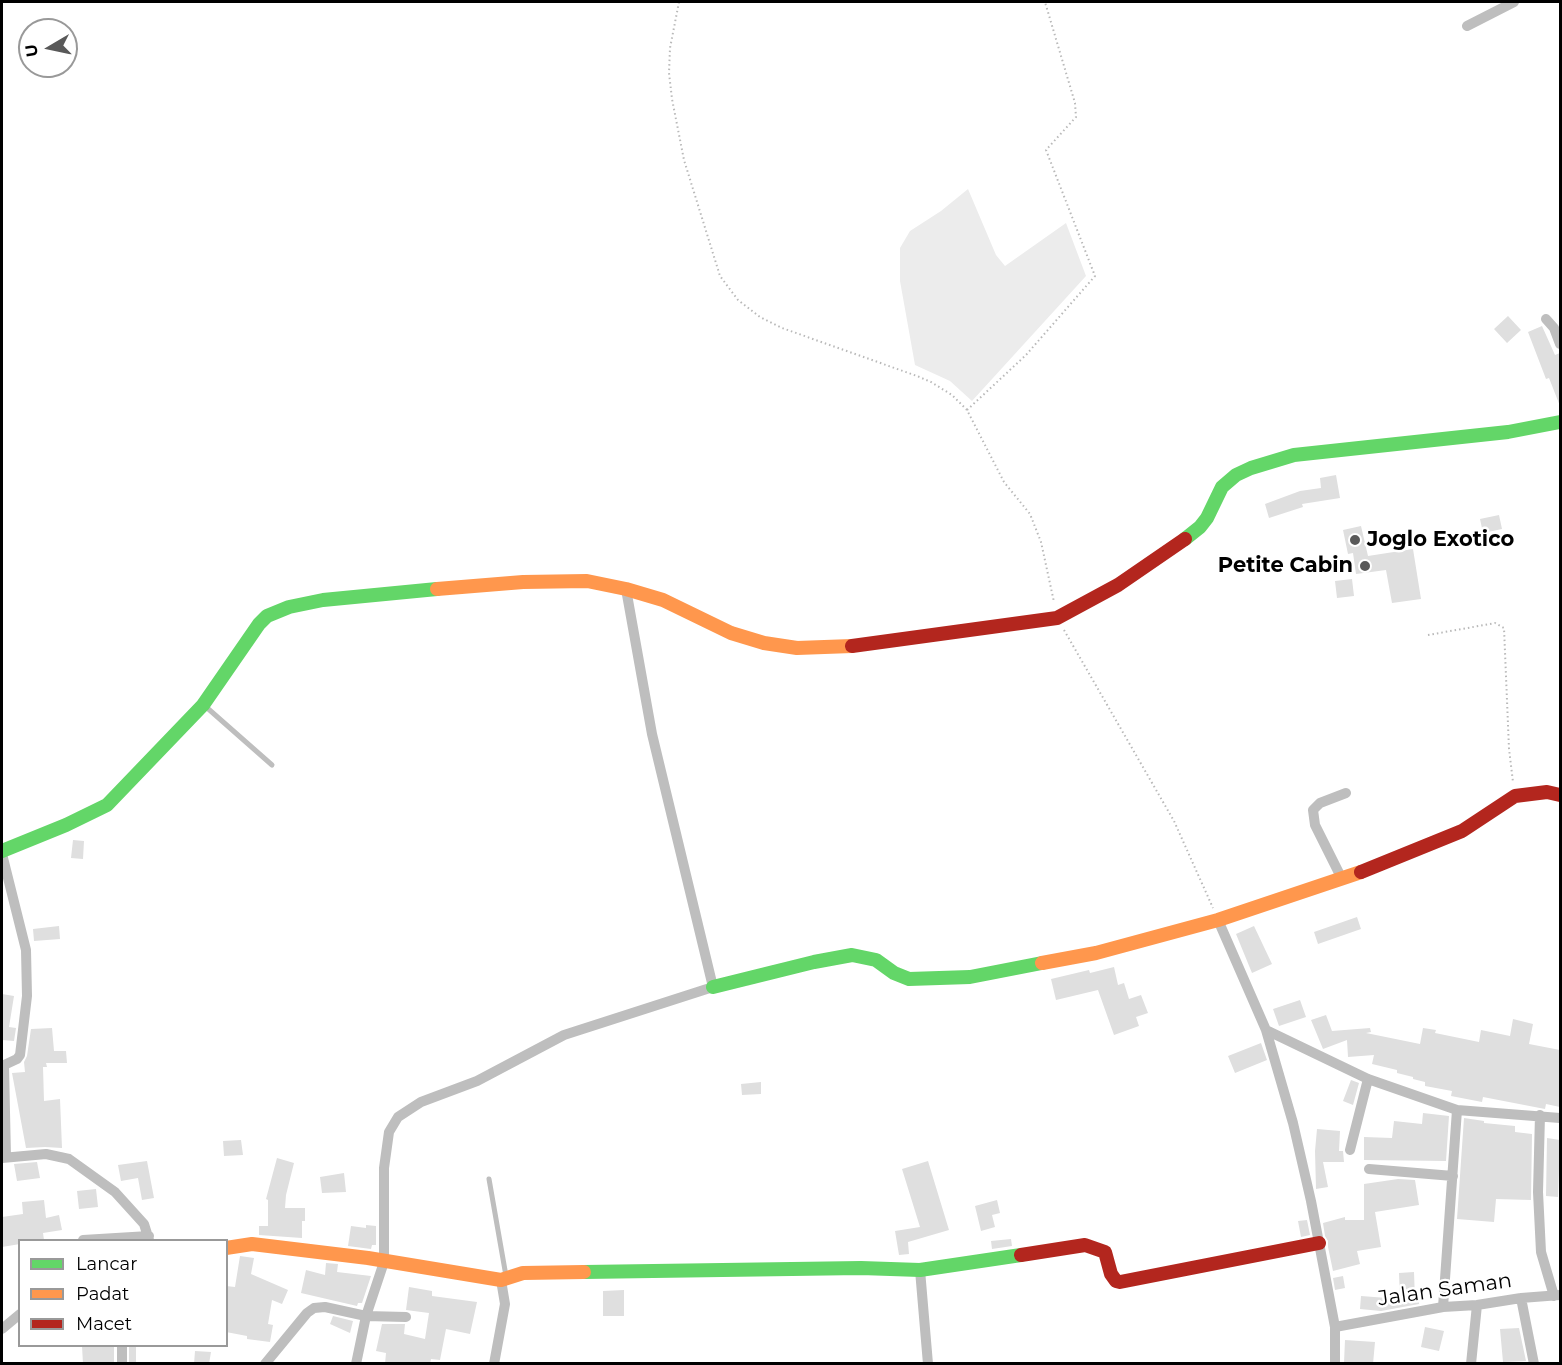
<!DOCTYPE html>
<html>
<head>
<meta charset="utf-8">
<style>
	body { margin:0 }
	#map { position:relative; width:1562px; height:1365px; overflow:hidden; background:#fff; font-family:Montserrat,sans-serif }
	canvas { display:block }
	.frame { position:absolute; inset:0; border:3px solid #000; pointer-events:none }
	.legend { position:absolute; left:18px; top:1239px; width:210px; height:108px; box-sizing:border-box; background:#fff; border:2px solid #999; margin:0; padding:8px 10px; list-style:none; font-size:18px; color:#000 }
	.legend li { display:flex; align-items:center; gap:12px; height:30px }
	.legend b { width:30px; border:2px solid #999 }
	.north { position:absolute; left:18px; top:18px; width:60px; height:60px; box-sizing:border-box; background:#fff; border:2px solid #999; border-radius:50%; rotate:261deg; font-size:16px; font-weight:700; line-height:24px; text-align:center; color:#000 }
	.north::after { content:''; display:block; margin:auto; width:21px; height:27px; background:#595959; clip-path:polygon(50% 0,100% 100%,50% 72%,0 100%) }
</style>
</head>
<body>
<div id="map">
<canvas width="1562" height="1365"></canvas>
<div class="frame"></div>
<ul class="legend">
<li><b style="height:8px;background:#63d668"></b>Lancar</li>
<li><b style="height:8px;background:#ff974d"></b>Padat</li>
<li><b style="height:8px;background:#b3261e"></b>Macet</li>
</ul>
<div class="north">U</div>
</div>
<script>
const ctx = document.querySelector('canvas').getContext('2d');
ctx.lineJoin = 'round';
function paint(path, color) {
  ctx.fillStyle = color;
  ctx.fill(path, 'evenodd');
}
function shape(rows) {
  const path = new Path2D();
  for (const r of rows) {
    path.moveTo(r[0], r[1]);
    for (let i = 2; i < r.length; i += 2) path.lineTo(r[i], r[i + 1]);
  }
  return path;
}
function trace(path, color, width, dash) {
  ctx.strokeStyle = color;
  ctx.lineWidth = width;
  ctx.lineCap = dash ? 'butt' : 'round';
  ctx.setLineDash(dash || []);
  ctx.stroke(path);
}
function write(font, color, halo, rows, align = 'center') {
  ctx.font = font + ' Montserrat,sans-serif';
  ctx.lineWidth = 5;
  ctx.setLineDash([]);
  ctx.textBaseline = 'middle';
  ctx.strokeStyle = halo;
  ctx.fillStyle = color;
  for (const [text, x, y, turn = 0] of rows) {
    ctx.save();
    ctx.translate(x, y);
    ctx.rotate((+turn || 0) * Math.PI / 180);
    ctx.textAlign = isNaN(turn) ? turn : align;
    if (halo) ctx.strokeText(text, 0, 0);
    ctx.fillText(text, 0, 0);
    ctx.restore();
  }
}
paint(shape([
	[968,189,996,255,1005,266,1066,223,1086,276,972,401,950,381,915,365,900,281,900,248,910,231,941,211]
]), '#ececec');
paint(shape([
	[1508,316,1521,330,1507,343,1494,329],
	[1542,326,1555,355,1560,353,1560,406,1549,378,1546,379,1528,332],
	[1336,475,1340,498,1302,504,1303,507,1269,518,1265,504,1300,491,1321,488,1320,478],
	[1499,515,1502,529,1483,533,1480,519],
	[1361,526,1368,556,1413,549,1421,599,1392,603,1386,570,1356,574,1353,553,1348,554,1343,530],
	[1352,579,1354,596,1337,598,1335,581],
	[73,840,84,841,83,859,71,858],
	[1357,917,1361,929,1318,944,1314,932],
	[59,926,60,939,34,941,33,929],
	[1254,926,1272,964,1252,973,1236,934],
	[1114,967,1118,985,1124,983,1129,999,1141,995,1148,1013,1136,1017,1139,1026,1114,1035,1098,990,1056,1000,1051,979,1089,970,1090,973],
	[2,994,14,996,9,1027,16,1028,14,1041,2,1040],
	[1300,1000,1306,1017,1279,1026,1273,1009],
	[1326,1015,1332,1031,1370,1028,1371,1032,1366,1033,1420,1044,1423,1028,1436,1030,1435,1033,1479,1042,1481,1030,1510,1036,1513,1019,1533,1024,1529,1044,1560,1050,1560,1107,1546,1104,1545,1109,1483,1097,1482,1102,1451,1096,1452,1091,1425,1086,1425,1082,1413,1079,1413,1077,1397,1073,1397,1070,1372,1064,1374,1055,1348,1057,1347,1040,1323,1049,1311,1020],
	[52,1028,54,1051,66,1051,67,1063,46,1063,47,1067,43,1067,44,1101,60,1099,62,1148,45,1147,26,1148,12,1073,25,1072,24,1062,27,1056,31,1029],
	[1261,1043,1267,1060,1235,1073,1228,1056],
	[1351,1080,1359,1083,1353,1105,1343,1101],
	[761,1082,761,1094,742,1095,741,1084],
	[1423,1113,1449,1116,1446,1161,1364,1160,1364,1137,1392,1138,1394,1121,1422,1124],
	[1464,1118,1484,1121,1484,1123,1515,1126,1515,1132,1532,1134,1531,1200,1496,1199,1494,1222,1457,1219],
	[1317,1129,1340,1131,1339,1151,1343,1151,1344,1162,1323,1162,1328,1187,1316,1189,1315,1151],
	[1547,1138,1560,1140,1558,1197,1546,1196],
	[241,1140,243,1155,224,1156,223,1141],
	[277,1158,294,1163,286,1195,285,1208,305,1208,305,1221,302,1221,302,1238,259,1235,259,1226,268,1226,268,1200,266,1199],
	[147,1161,154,1198,142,1200,138,1178,121,1181,118,1165],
	[928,1161,949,1230,908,1242,909,1254,899,1255,895,1231,920,1227,902,1169],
	[37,1162,40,1178,17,1181,14,1164],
	[344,1173,346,1192,322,1193,320,1177],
	[1398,1179,1415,1180,1419,1205,1375,1212,1381,1247,1357,1251,1360,1264,1333,1271,1328,1247,1328,1241,1325,1236,1323,1223,1345,1217,1345,1220,1364,1220,1364,1184],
	[96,1189,98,1207,79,1209,77,1191],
	[44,1200,46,1218,59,1215,62,1230,43,1233,44,1240,20,1240,20,1244,2,1247,2,1217,23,1214,22,1202],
	[997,1200,1000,1213,992,1215,995,1227,981,1231,975,1206],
	[1307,1220,1310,1235,1301,1237,1298,1221],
	[366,1225,376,1226,376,1245,372,1245,371,1249,348,1246,351,1226,366,1228],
	[1011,1239,1012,1246,992,1249,991,1241],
	[240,1256,254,1258,251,1274,288,1290,282,1304,272,1300,268,1324,273,1325,270,1342,247,1339,247,1336,226,1332,226,1286,235,1287],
	[326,1263,338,1264,337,1272,371,1276,362,1303,358,1303,357,1306,301,1293,306,1270,325,1275],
	[1414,1272,1415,1300,1419,1300,1419,1304,1381,1311,1360,1309,1361,1296,1400,1299,1399,1273],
	[1343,1276,1345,1288,1335,1290,1333,1278],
	[409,1287,432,1291,432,1296,477,1302,470,1334,446,1329,440,1360,431,1359,430,1364,385,1364,386,1353,376,1351,382,1324,405,1324,404,1334,425,1339,429,1313,406,1310],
	[624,1290,624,1316,603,1316,603,1291],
	[333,1316,353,1321,350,1333,330,1324],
	[1425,1327,1444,1331,1439,1351,1421,1347],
	[1519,1328,1526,1361,1503,1362,1500,1329],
	[1345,1340,1375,1342,1373,1364,1344,1363],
	[82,1346,114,1346,114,1364,83,1364],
	[129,1346,136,1347,136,1364,129,1364],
	[195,1351,211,1352,209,1364,194,1364]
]), '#dfdfdf');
trace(shape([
	[679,2,670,48,669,73,672,99,684,160,720,276,738,300,760,317,782,328,917,376,931,382,952,395,967,410,1004,482,1030,514,1041,542,1054,602],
	[967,410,1026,355,1095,276,1046,150,1076,117,1075,103,1045,2],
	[1064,630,1174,821,1213,908],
	[1428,635,1490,624,1495,623,1504,628,1509,749,1513,782]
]), '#b9b9b9', 2, [1.5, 3]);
trace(shape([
	[205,706,272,765],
	[489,1179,506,1276]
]), '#bebebe', 5);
trace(shape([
	[1467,26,1514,2],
	[1546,319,1554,328,1560,344],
	[2,854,26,950,27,996,20,1055,17,1059,2,1066],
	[1341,877,1315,825,1313,810,1320,803,1346,793],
	[1218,920,1266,1030,1368,1079,1457,1110,1560,1118],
	[1266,1030,1293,1123,1311,1201,1335,1327,1335,1364],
	[4,1066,6,1157],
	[1540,1115,1538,1192,1541,1252,1554,1296],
	[1350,1150,1368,1079],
	[2,1158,46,1154,69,1159,115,1192,144,1224,149,1240],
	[1369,1169,1453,1176],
	[83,1240,149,1236],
	[920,1270,928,1364],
	[1521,1298,1534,1364],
	[1443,1307,1457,1110],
	[1335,1327,1443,1307,1477,1305,1521,1298,1560,1295],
	[2,1329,20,1314],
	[122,1364,122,1346],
	[265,1364,307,1313,314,1308,325,1307,366,1316,406,1317],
	[356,1364,366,1316,384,1262,384,1168,389,1132,398,1117,421,1102,477,1081,564,1035,713,987,652,734,626,589],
	[494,1364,505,1304,501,1280],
	[1471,1364,1477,1305]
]), '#bebebe', 10);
trace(shape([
	[1185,539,1200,527,1207,518,1222,487,1236,475,1251,468,1294,455,1508,432,1560,422],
	[2,851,66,825,107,805,203,705,259,624,267,616,289,607,323,600,437,589],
	[713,987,814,962,852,955,876,960,894,973,909,979,970,977,1042,963],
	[584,1272,861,1268,920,1270,1021,1255]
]), '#63d668', 14);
trace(shape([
	[437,589,523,582,587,581,626,589,663,600,731,633,764,643,797,648,852,646],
	[1042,963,1096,953,1218,920,1361,872],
	[226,1248,252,1244,368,1258,501,1280,523,1273,584,1272]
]), '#ff974d', 14);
trace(shape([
	[852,646,1057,618,1118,585,1185,539],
	[1361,872,1462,831,1515,796,1547,792,1560,795],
	[1021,1255,1085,1245,1105,1252,1111,1274,1116,1281,1120,1282,1319,1243]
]), '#b3261e', 14);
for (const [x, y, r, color] of [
	[1355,540,6,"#595959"],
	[1365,566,6,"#595959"]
]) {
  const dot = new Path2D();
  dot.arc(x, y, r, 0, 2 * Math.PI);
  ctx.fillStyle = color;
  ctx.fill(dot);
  trace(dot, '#fff', 2);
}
write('bold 21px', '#000', '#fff', [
	["Joglo Exotico",1367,540],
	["Petite Cabin",1353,566,"right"]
], 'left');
write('21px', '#000', '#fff', [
	["Jalan Saman",1445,1290,-8]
]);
</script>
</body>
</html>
